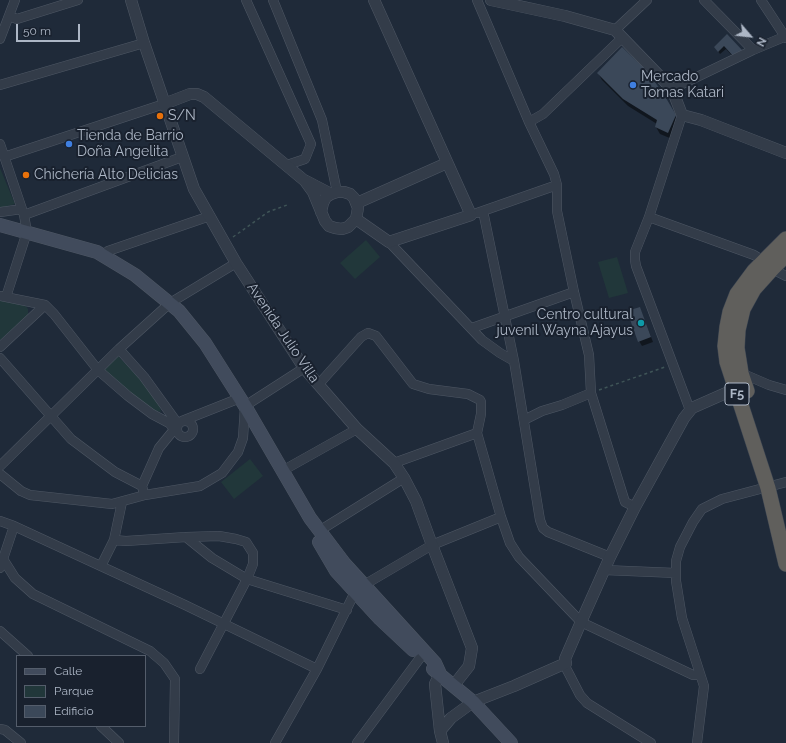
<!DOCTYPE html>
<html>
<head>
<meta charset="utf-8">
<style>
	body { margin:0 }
	#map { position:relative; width:786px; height:743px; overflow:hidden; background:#1f2a39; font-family:Raleway,sans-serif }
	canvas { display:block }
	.legend { position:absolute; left:16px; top:655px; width:130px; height:72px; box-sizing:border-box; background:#19212e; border:1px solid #545d6b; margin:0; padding:5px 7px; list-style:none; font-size:12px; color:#adb7c6 }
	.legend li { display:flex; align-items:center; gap:8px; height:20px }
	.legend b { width:20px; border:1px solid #545d6b }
	.north { position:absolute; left:730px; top:16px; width:40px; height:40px; -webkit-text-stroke:3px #19212e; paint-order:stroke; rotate:118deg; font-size:11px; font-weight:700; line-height:16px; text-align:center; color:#adb7c6 }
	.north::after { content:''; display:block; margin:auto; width:14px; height:18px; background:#adb7c6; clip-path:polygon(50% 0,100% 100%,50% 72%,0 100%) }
	.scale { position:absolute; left:16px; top:24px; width:64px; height:18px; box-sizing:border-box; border:2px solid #adb7c6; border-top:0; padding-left:5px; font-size:12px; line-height:14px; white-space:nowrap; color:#adb7c6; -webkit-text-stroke:3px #19212e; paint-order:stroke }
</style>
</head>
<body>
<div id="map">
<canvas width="786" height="743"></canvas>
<ul class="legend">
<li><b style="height:5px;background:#414b5c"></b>Calle</li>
<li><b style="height:11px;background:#21373a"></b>Parque</li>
<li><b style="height:11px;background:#3b4859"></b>Edificio</li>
</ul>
<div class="north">N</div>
<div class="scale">50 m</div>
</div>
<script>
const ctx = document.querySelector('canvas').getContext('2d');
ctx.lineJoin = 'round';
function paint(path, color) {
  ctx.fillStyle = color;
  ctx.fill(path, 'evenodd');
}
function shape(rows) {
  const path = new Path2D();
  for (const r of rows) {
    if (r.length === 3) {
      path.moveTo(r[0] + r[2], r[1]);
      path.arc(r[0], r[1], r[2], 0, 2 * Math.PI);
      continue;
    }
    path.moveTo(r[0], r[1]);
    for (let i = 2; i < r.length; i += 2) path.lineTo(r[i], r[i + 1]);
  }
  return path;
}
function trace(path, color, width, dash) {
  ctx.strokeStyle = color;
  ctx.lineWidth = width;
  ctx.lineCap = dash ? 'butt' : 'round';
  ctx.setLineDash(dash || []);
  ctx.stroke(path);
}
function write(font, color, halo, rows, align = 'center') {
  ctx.font = font + ' Raleway,sans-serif';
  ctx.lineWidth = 4;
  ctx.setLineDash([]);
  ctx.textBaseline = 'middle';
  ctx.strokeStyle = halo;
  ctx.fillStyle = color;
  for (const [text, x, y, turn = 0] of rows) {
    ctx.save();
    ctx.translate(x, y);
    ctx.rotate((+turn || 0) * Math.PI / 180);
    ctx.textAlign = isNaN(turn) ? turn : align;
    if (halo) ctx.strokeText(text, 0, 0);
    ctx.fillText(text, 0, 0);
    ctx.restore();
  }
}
paint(shape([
	[0,168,15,204,0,208],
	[366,240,380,257,355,279,340,263],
	[617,257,628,293,609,298,598,262],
	[0,300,25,305,28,309,28,315,0,341],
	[118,356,140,379,159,403,161,412,153,410,128,392,103,369],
	[250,459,263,476,234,499,221,482]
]), '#21373a');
paint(shape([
	[727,36,736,60,726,49,720,54,715,47],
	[598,73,665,99,679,123,672,139,660,134,656,127,657,124,628,106,602,80],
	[640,308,653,342,642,346,639,341]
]), '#0007');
paint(shape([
	[727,34,742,50,734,57,724,46,718,52,714,47],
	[622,47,648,72,666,98,676,115,668,133,655,127,657,120,623,99,597,73],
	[640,307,651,337,638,342,627,311]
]), '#3b4859');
const minor = shape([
	[246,0,311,144,305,159,287,165],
	[273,0,322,120,337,192],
	[477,0,529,122,554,174,557,185,557,211,574,292,589,355,591,393,625,502,635,507],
	[704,0,753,50],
	[761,0,786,38],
	[9,16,17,19,78,0],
	[615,30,647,0],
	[0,39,15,0],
	[0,85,144,43],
	[672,89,753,50,786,36],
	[682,115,649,217,635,252,635,260,636,266,690,410],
	[529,122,543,114,622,38],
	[0,144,24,215,27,232,6,297],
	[4,157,164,104],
	[483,211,514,361,540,520,543,528,548,532,610,557],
	[0,212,22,209],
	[477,213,557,185],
	[24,215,182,157],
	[649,217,754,255,764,261,772,269,786,276],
	[389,242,482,340,500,353,514,361],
	[103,256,108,251,210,216],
	[0,296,45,305,54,314,98,370,128,396,152,414,169,423,177,432],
	[472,328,574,292],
	[0,347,45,305],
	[119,349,144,377,178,424],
	[0,358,71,439,115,472,142,486],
	[741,373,769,385,786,390],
	[318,385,361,337,368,333,376,336,413,384,429,389,468,394,480,400,481,402,481,414,477,433,501,517,510,543,519,557,581,622,693,675,700,675],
	[524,420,542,411,562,405,591,393],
	[185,429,8],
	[182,421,240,398],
	[394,463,477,433],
	[0,466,119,349,170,303,236,263],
	[282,471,357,429],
	[0,474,21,491,30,495,112,504,145,495,200,486,222,473,238,452,243,438,245,406,304,368],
	[143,490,142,486,159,448,177,426],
	[0,521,14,526,185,605,317,669],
	[319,531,404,478],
	[186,537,212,558,247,579,347,610],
	[114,540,126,541,186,537,219,536,236,539,246,542,253,553,253,564,247,579,200,669],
	[3,559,15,578,33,594,150,651,164,663,175,679,174,743],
	[101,566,114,540,122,502],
	[0,568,14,526],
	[604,570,676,573],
	[364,585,432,545,501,517],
	[0,631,28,656],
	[566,663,566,668,580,695,587,703,651,743],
	[101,726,119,743],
	[0,729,5,730,21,743],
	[275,743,317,669,355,592],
	[357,743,420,658],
	[697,743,704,686,682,618,676,581,676,561,680,547,693,522,702,509,722,499,786,482]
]);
const tertiary = shape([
	[131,0,144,43,194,189,236,263,304,368,357,429,394,463,404,478,416,501,432,545,472,648,469,666,454,685],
	[491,0,565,16,615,30,672,89,682,115,701,120,786,153],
	[164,104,190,94,197,94,204,97,305,181,313,192,325,221,329,226,335,228,342,229,348,227,356,219,358,208,354,198,350,194,344,192,337,192,331,194,326,197,323,203,321,212],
	[306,181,331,194],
	[357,203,447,163],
	[356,219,389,242,471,215,374,0],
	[440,674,435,684,440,731,443,743],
	[440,731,451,718,473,702,514,686,566,663,565,659,581,622,610,557,635,507,684,418,692,408,735,389]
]);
const secondary = shape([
	[0,225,97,252,135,275,179,311,205,343,245,406,310,518,344,563,435,663,440,674],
	[319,542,336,571,380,619,413,650],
	[433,669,473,702,511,743]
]);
const trunk = shape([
	[786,239,754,271,737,294,730,312,727,327,725,346,727,362,768,488,786,564],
	[747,391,741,373,737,348,738,330,743,309,754,289,772,269,786,255]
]);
trace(minor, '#4e5764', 10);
trace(tertiary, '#4e5764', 12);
trace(secondary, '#4e5764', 14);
trace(trunk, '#3b4451', 16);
trace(shape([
	[233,237,268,212,287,205],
	[599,390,665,367]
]), '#3f5457', 1.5, [3, 3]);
trace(minor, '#333c49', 9);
trace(tertiary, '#333c49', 11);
trace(secondary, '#414b5c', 13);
trace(trunk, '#605f5c', 15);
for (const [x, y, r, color] of [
	[633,85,4,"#3f7fe0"],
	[160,116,4,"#e8710a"],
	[69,144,4,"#3f7fe0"],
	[26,175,4,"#e8710a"],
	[641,323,4,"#0f9aa8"]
]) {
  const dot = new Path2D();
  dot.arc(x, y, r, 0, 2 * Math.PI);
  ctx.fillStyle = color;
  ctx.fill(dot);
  trace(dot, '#19212e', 1.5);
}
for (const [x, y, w] of [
	[737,394,24]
]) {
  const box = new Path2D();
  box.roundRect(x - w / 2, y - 11, w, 22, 3);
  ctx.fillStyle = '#19212e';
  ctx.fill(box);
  trace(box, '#adb7c6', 1);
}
write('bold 13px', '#adb7c6', null, [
	["F5",737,394]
]);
write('14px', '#adb7c6', '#19212e', [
	["Mercado",641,77],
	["Tomas Katari",641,93],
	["S/N",168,116],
	["Tienda de Barrio",77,136],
	["Doña Angelita",77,152],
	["Chichería Alto Delicias",34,175],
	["Centro cultural",633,315,"right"],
	["juvenil Wayna Ajayus",633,331,"right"]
], 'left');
write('14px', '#adb7c6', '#19212e', [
	["Avenida Julio Villa",283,333,56]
]);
</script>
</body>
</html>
